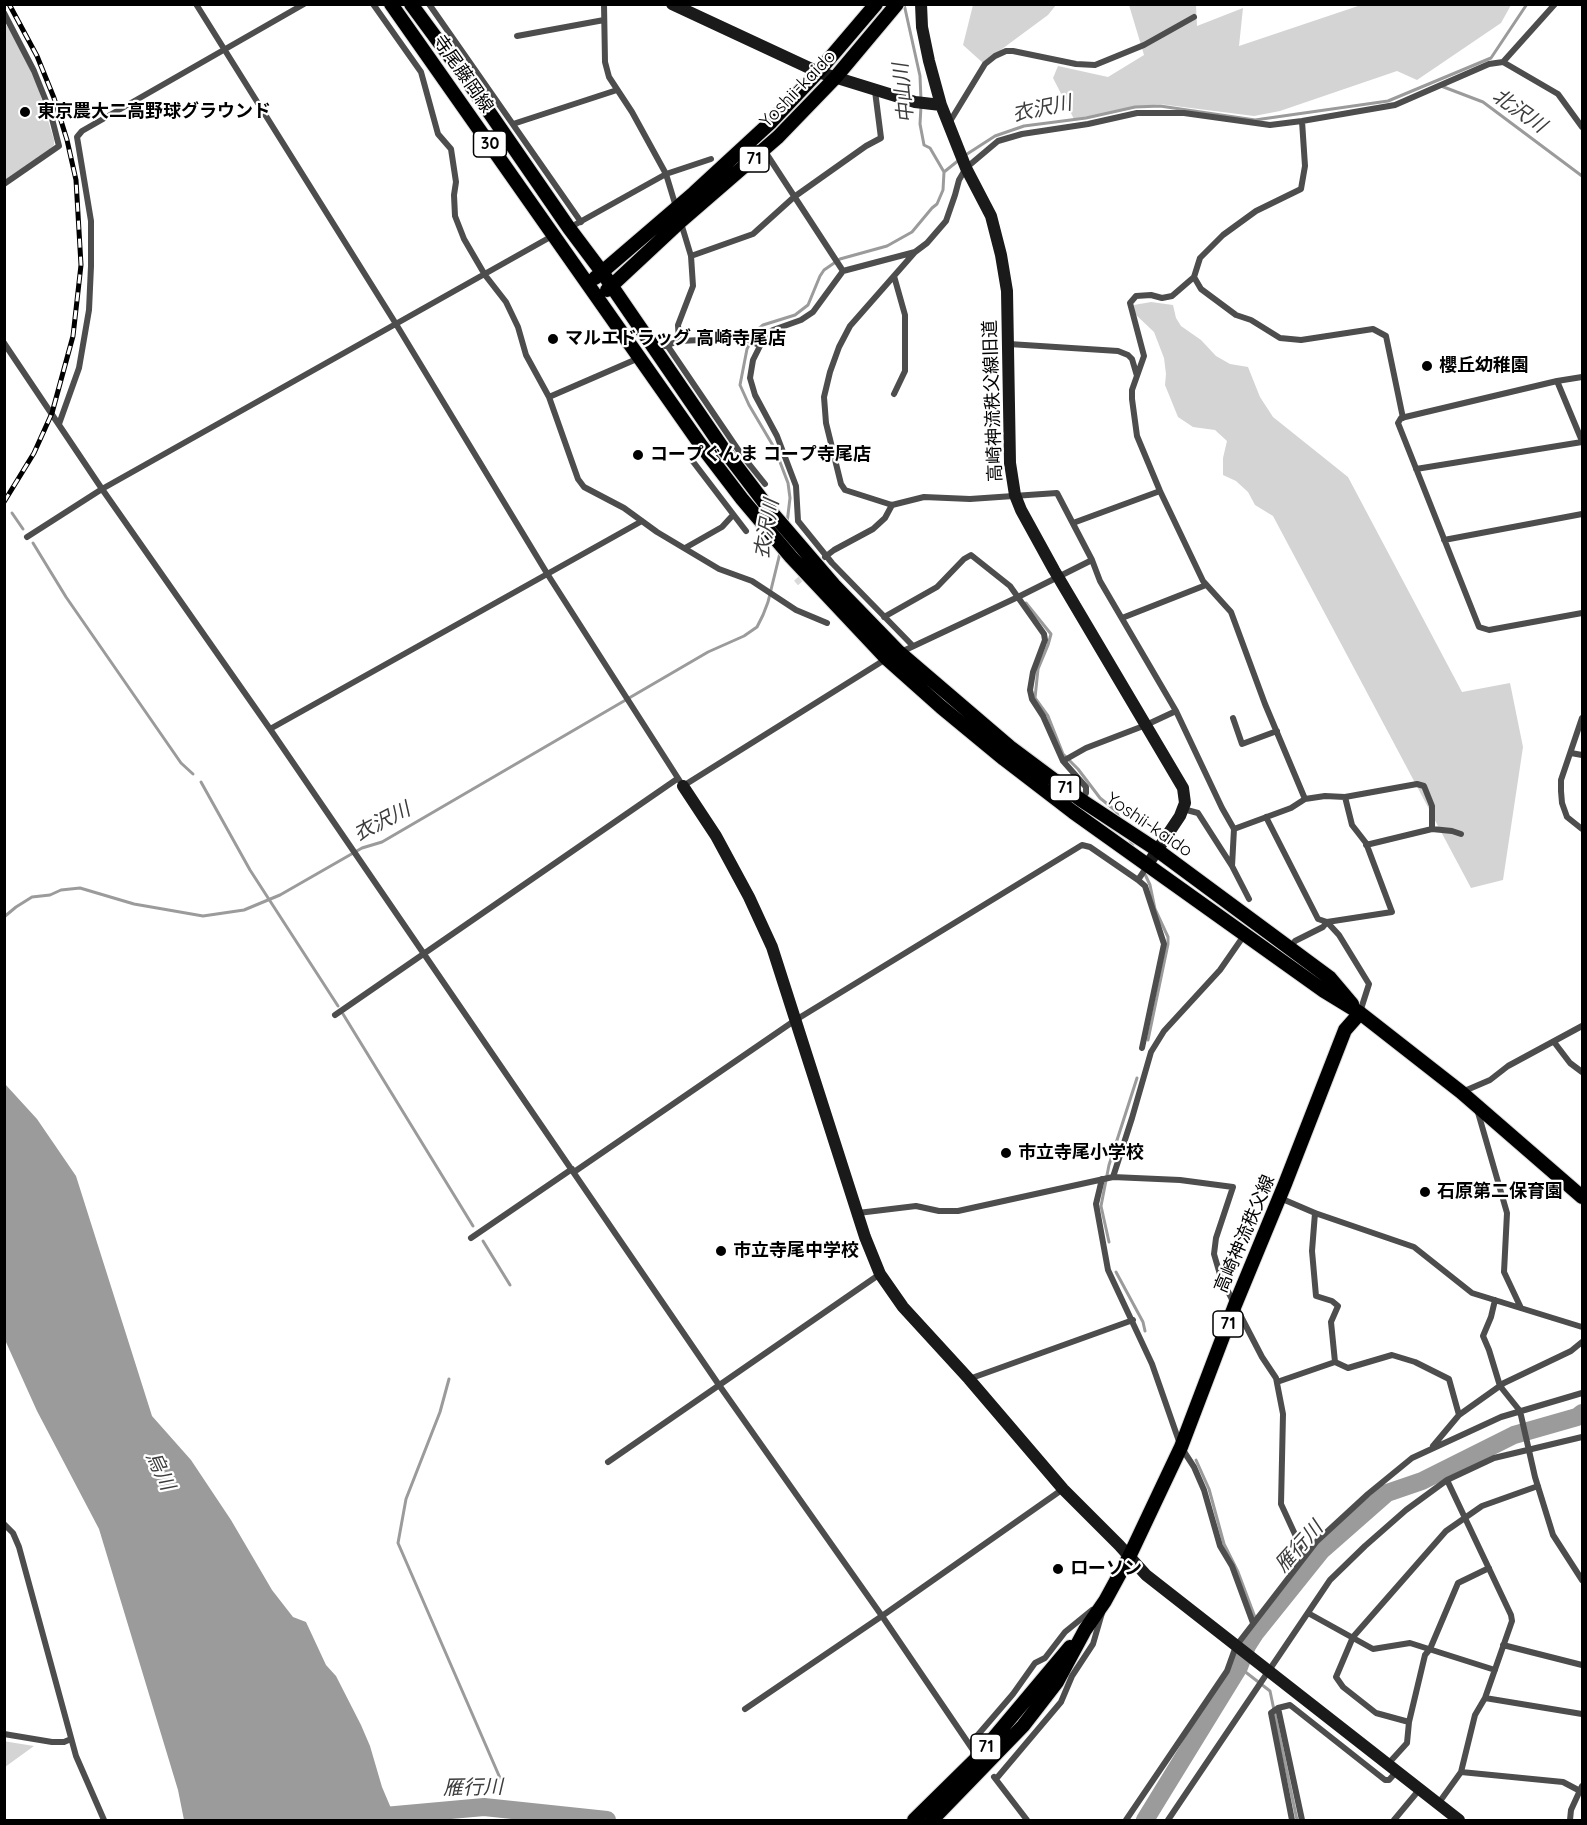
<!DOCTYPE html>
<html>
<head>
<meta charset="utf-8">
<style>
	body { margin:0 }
	#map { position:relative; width:1587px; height:1825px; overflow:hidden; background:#fff; font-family:Quicksand,sans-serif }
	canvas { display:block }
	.frame { position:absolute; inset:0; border:6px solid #000; pointer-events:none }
</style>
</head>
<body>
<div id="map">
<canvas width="1587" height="1825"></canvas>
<div class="frame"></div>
</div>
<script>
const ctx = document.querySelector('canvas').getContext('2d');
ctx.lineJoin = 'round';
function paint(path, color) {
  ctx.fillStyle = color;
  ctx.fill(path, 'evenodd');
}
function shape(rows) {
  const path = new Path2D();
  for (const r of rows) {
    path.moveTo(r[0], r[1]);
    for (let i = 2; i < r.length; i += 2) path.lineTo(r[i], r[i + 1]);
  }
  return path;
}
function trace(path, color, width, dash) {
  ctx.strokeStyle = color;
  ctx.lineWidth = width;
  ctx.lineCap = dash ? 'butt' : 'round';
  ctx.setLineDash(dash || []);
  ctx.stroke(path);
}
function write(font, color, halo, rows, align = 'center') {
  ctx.font = font + ' Quicksand,"Noto Sans JP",sans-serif';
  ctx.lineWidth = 4.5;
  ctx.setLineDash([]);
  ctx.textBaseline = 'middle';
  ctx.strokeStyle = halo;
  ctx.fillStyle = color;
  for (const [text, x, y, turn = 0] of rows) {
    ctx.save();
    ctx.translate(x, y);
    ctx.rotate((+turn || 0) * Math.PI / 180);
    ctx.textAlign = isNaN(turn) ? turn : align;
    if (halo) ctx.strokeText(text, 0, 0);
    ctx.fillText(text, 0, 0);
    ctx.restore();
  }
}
paint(shape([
	[973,5,1056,5,1048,15,983,63,963,45],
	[1129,5,1196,5,1197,26,1243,8,1239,46,1361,5,1511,5,1501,23,1417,80,1397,71,1280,111,1254,116,1159,104,1074,119,1053,78,1058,66,1108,77,1144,55],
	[4,22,14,36,37,84,54,140,54,145,50,149,5,180],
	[1151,302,1173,305,1176,318,1181,326,1201,340,1216,356,1230,364,1248,367,1260,397,1273,417,1348,477,1462,692,1510,683,1523,747,1503,880,1471,888,1273,516,1255,505,1248,492,1236,481,1223,475,1223,458,1227,441,1215,430,1193,427,1178,417,1165,385,1166,374,1164,358,1154,332,1135,314,1134,305],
	[4,1741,9,1742,34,1746,5,1767]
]), '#d4d4d4');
paint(shape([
	[5,1084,37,1119,76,1176,152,1416,191,1460,231,1520,272,1590,293,1617,306,1622,326,1665,336,1676,361,1725,370,1746,382,1787,396,1820,184,1820,178,1790,99,1529,37,1411,5,1340]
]), '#9b9b9b');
trace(shape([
	[904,4,920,76,921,100],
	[1441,86,1483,102,1582,176],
	[921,106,920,124,924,145,930,148,944,172],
	[964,156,995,136,1024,126,1086,118,1135,107,1160,106,1255,120,1388,101,1491,58,1527,4],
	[944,172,959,160],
	[12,513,23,529],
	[787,523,790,498,788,483,775,449,749,405,740,385,747,349,756,331,763,325,795,315,808,305,820,276,824,270,840,259,887,246,912,232,932,208,937,204,943,190,944,172],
	[33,543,66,597,181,763,193,774],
	[1026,603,1051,634,1048,645,1038,669,1035,698,1048,716,1063,754,1078,769,1100,798,1116,811,1120,820],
	[201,782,250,870,338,1006],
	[1128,836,1134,849],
	[1144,872,1150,885,1155,909,1168,937,1168,944,1148,1040],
	[4,917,16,907,32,897,50,895,61,890,80,888,134,904,203,916,244,910,280,895,362,848,382,842,708,652,744,636,757,627,763,615,768,602,780,553],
	[343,1014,473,1226],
	[483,1241,510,1285],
	[1109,1242,1101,1206,1109,1165,1137,1078],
	[1116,1272,1143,1322,1145,1331],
	[449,1379,440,1412,406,1499,398,1543,500,1778],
	[1196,1460,1209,1489,1224,1544,1238,1572,1259,1628],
	[1239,1667,1270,1691,1297,1820]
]), '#9b9b9b', 3);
trace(shape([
	[340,1820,484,1807,607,1820],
	[1145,1820,1239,1667,1247,1646,1256,1632,1321,1551,1387,1493,1422,1481,1514,1435,1577,1417,1582,1413]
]), '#9b9b9b', 18);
trace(shape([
	[796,583,807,573]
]), '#d9d9d9', 6, [6, 3]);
const primary = shape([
	[391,4,700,444,742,499,791,557,886,658,941,707,1004,759,1073,812,1324,991,1360,1013,1461,1092,1582,1197],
	[411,4,467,80,569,228,602,272,722,447,773,514,834,585,899,652,1010,747,1081,800,1157,850,1330,978,1352,1004],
	[595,278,694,193,771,122,818,72,876,4],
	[607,290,681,221,778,137,835,78,897,4],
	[914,1820,976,1759,1070,1647],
	[932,1820,1023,1726,1057,1682,1085,1630,1105,1601,1129,1557,1181,1447,1235,1305,1285,1184,1345,1030,1360,1013]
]);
trace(primary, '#dbdbdb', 16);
trace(shape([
	[196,4,396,324,548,575,683,786,886,659],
	[373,4,421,72,438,134,451,149,456,182,454,195,455,216,464,239,485,275,506,302,518,327,526,355,549,397,578,479,584,487,624,508,657,532,719,569,752,581,796,610,827,623],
	[429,4,581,222],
	[604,4,605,62,609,77,632,112,666,174,676,207],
	[4,13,34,71,50,111,59,146,4,184],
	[517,36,604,20],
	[1503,62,1558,94,1582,127],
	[1302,121,1305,166,1301,189,1256,211,1223,235,1200,258,1194,277,1201,289,1236,315,1251,320,1280,338,1301,340,1373,329,1386,336,1403,418],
	[949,123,985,64,995,56,1006,51,1013,51,1076,64,1095,65,1144,45,1194,17],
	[513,124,617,90],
	[764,150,843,271],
	[569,228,666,174,711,159],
	[691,256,753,234,794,197,866,146,881,138,875,91],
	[1194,277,1172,296,1162,298,1151,295,1136,296,1130,303,1144,356,1132,390,1132,399,1137,436,1160,491,1203,581,1231,612,1265,704,1305,799],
	[679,341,678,325,693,286,691,256,681,223],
	[4,343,102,489,270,729,719,1385,882,1616,973,1750],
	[1009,344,1118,351,1128,355,1132,359,1137,376],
	[667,345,741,454,765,484],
	[665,346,679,341,744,338,759,345],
	[1582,377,1557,381,1401,418,1398,423,1479,627,1489,630,1582,613],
	[1557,381,1582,441],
	[894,394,905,371,905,315,894,276],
	[549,397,639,358],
	[59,424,79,368,89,310,91,266,91,221,77,137,82,131,304,4],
	[691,459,746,531],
	[1416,469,1582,442],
	[1073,523,1160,491],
	[27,537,102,489,554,235],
	[1444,540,1582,514],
	[685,548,722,527,733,515],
	[825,557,834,550,873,529,885,518,892,505],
	[884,617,937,587,964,559,971,555,1010,586,1044,634,1045,640,1033,672,1030,690,1032,699,1043,716,1063,761,1086,787,1086,793,1081,800],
	[1122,618,1206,585],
	[913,646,832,563,798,521,796,486,777,436,755,395,750,378,753,360,765,336,773,330,801,320,813,312,843,271,915,252],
	[901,652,1018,597,1092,560],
	[1233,718,1242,744,1277,731],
	[1582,718,1561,780,1561,791,1562,803,1567,817,1582,829],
	[270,729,642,521],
	[1571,753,1582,755],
	[1063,761,1086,748,1146,725,1176,711],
	[1345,797,1417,784,1424,786,1432,806,1432,829],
	[1183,809,1198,813,1232,866,1234,829],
	[1266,817,1318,919,1327,922,1339,935,1369,984,1360,1012],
	[1366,845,1432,829,1452,831,1461,834],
	[1232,866,1249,899],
	[1138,880,1145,886,1164,944,1142,1048],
	[1290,948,1295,941,1323,927,1327,922,1392,912,1366,843,1352,825,1345,797,1325,796,1305,799,1291,808,1234,829,1222,808,1176,711,1100,581,1092,560,1057,493,970,499,924,497,892,505,845,490,841,484,826,423,824,397,830,372,839,347,850,326,915,252,927,243,946,221,955,195,959,180,966,168,998,141,1022,134,1088,124,1137,113,1184,113,1270,125,1302,121,1395,105,1489,64,1503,62,1555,4],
	[335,1015,677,779],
	[1554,1042,1570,1063,1582,1072],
	[1462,1092,1490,1080,1508,1066,1582,1026],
	[1477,1109,1507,1213,1504,1272,1521,1308],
	[574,1172,794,1021,1082,845,1090,847,1138,880,1148,865],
	[1113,1177,1132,1118,1151,1052,1164,1031,1220,970,1245,934],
	[1102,1179,1096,1204,1108,1270,1152,1364,1181,1447,1194,1467,1204,1490,1220,1546,1232,1566,1253,1623],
	[1280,1198,1315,1213,1414,1247,1472,1293,1582,1327],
	[858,1213,916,1206,939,1211,958,1211,1113,1177,1180,1180,1233,1187,1216,1238,1214,1254,1221,1278,1262,1357,1276,1378,1283,1414,1281,1504,1305,1556],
	[1315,1213,1312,1251,1316,1296,1332,1301,1338,1306,1331,1322,1335,1362],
	[471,1238,572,1169],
	[1495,1300,1491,1317,1483,1336,1489,1350,1500,1386,1520,1411,1535,1477,1553,1535,1582,1580],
	[969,1379,1133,1320],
	[1277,1382,1335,1362,1348,1368,1392,1355,1415,1362,1449,1379,1459,1415],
	[1433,1446,1459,1415,1504,1383,1571,1351,1582,1342],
	[608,1462,880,1274],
	[4,1524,13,1533,19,1547,76,1756,104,1820],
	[1489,1568,1458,1583,1430,1649,1425,1655,1409,1722,1376,1713,1343,1687,1336,1677,1353,1637,1446,1531,1482,1506,1538,1486],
	[1308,1613,1373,1649,1410,1643,1495,1670],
	[1503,1645,1582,1665],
	[1485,1698,1582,1714],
	[1278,1708,1302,1820],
	[745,1709,882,1616,1063,1489],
	[4,1734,52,1742,64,1742,71,1739],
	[970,1744,1013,1694,1035,1663,1045,1658,1065,1632,1092,1610],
	[1388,1764,1407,1743,1409,1722],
	[1461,1772,1563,1782,1582,1792],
	[994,1777,1027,1820],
	[996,1779,1061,1702,1072,1676,1093,1644,1102,1613],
	[1438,1804,1461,1772,1475,1715,1485,1698,1512,1621,1511,1615,1447,1480],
	[1126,1820,1227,1671,1236,1646,1317,1541,1368,1494,1412,1458,1501,1417,1582,1393],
	[1168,1820,1330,1580,1365,1546,1406,1510,1447,1480,1494,1458,1582,1437],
	[1292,1820,1271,1713,1278,1708,1290,1705,1385,1780,1389,1780,1397,1771],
	[1394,1820,1419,1790],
	[1570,1820,1571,1810,1582,1786]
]), '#4d4d4d', 6);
trace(shape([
	[672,4,818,72,915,102,941,105],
	[921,4,922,27,929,61,941,105,966,168,991,216,1001,255,1007,291,1010,463,1015,495,1021,510,1054,570,1183,788,1185,803,1180,816,1148,864],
	[683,786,716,836,749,897,772,947,865,1237,880,1274,903,1307,969,1379,1063,1489,1119,1545,1146,1575,1459,1820]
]), '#1a1a1a', 12);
trace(primary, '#000', 14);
const rail = shape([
	[4,502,34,453,52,413,73,336,81,265,76,180,67,140,54,98,37,56,9,4]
]);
trace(rail, '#000', 5);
trace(rail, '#fff', 3, [9]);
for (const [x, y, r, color] of [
	[25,112,6,"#000"],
	[553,339,6,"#000"],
	[1427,366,6,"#000"],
	[638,455,6,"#000"],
	[1006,1153,6,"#000"],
	[1425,1192,6,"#000"],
	[721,1251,6,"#000"],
	[1058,1569,6,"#000"]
]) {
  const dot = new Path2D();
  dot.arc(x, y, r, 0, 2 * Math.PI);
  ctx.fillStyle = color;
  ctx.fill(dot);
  trace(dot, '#fff', 2);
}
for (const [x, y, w] of [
	[490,144,33],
	[754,159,30],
	[1065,788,30],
	[1228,1324,30],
	[986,1747,30]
]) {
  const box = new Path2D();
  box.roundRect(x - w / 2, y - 13, w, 26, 4.5);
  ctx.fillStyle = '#fff';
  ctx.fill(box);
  trace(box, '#000', 1.5);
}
write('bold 16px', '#000', null, [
	["30",490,144],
	["71",754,159],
	["71",1065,788],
	["71",1228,1324],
	["71",986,1747]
]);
write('18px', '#000', '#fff', [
	["寺尾藤岡線",463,74,55],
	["Yoshii-kaido",798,89,-46],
	["高崎神流秩父線旧道",993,401,-92],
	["Yoshii-kaido",1149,825,34],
	["高崎神流秩父線",1245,1234,-67]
]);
write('bold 18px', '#000', '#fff', [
	["東京農大二高野球グラウンド",37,112],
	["マルエドラッグ 高崎寺尾店",565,339],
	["櫻丘幼稚園",1439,366],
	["コープぐんま コープ寺尾店",650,455],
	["市立寺尾小学校",1018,1153],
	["石原第二保育園",1437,1192],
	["市立寺尾中学校",733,1251],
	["ローソン",1070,1569]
], 'left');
write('italic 20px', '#3c3c3c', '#fff', [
	["中山川",904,93,-96],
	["衣沢川",1042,109,-12],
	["北沢川",1519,111,35],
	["衣沢川",767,529,-80],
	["衣沢川",382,822,-27],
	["烏川",160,1471,65],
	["雁行川",1299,1547,-48],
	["雁行川",473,1788,-1]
]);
</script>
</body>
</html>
